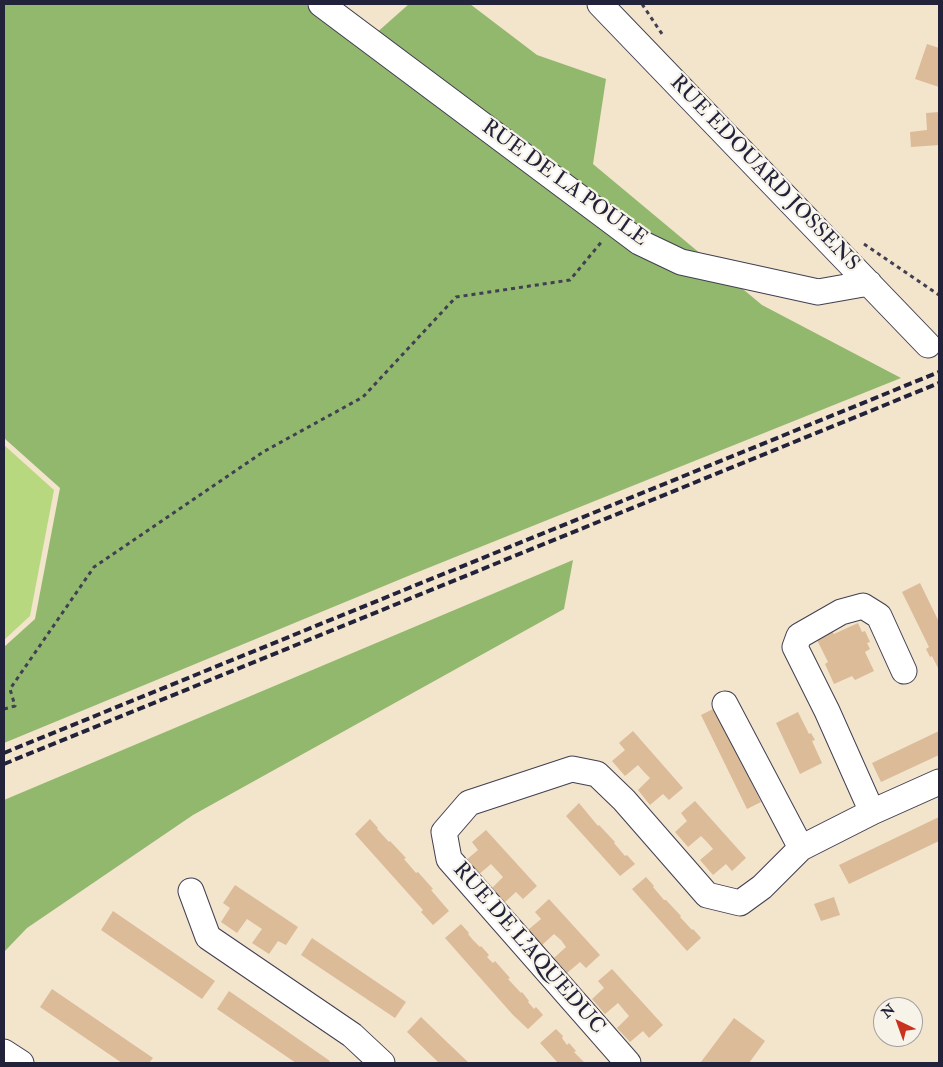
<!DOCTYPE html>
<html>
<head>
<meta charset="utf-8">
<style>
	body { margin:0 }
	#map { position:relative; width:943px; height:1067px; overflow:hidden; background:#f3e4cc; font-family:"IM FELL Double Pica",serif }
	canvas { display:block }
	.frame { position:absolute; inset:0; border:5px solid #22223b; pointer-events:none }
	.north { position:absolute; left:873px; top:997px; width:50px; height:50px; box-sizing:border-box; background:#f7f3e8; border:1px solid #a29fa3; border-radius:50%; rotate:318deg; font-size:14px; font-weight:700; line-height:20px; text-align:center; color:#22223b }
	.north::after { content:''; display:block; margin:auto; width:18px; height:22px; background:#c8321e; clip-path:polygon(50% 0,100% 100%,50% 72%,0 100%) }
</style>
</head>
<body>
<div id="map">
<canvas width="943" height="1067"></canvas>
<div class="frame"></div>
<div class="north">N</div>
</div>
<script>
const ctx = document.querySelector('canvas').getContext('2d');
ctx.lineJoin = 'round';
function paint(path, color) {
  ctx.fillStyle = color;
  ctx.fill(path, 'evenodd');
}
function shape(rows) {
  const path = new Path2D();
  for (const r of rows) {
    path.moveTo(r[0], r[1]);
    for (let i = 2; i < r.length; i += 2) path.lineTo(r[i], r[i + 1]);
  }
  return path;
}
function trace(path, color, width, dash) {
  ctx.strokeStyle = color;
  ctx.lineWidth = width;
  ctx.lineCap = dash ? 'butt' : 'round';
  ctx.setLineDash(dash || []);
  ctx.stroke(path);
}
function write(font, color, halo, rows, align = 'center') {
  ctx.font = font + ' "IM FELL Double Pica",serif';
  ctx.lineWidth = 4.5;
  ctx.setLineDash([]);
  ctx.textBaseline = 'middle';
  ctx.strokeStyle = halo;
  ctx.fillStyle = color;
  for (const [text, x, y, turn = 0] of rows) {
    ctx.save();
    ctx.translate(x, y);
    ctx.rotate((+turn || 0) * Math.PI / 180);
    ctx.textAlign = isNaN(turn) ? turn : align;
    if (halo) ctx.strokeText(text, 0, 0);
    ctx.fillText(text, 0, 0);
    ctx.restore();
  }
}
paint(shape([
	[4,445,54,490,30,616,4,640]
]), '#b8d880');
paint(shape([
	[4,4,305,4,365,43,409,4,470,4,537,55,606,79,593,164,762,305,901,378,413,574,4,743,4,647,35,619,60,488,4,438],
	[573,560,564,609,193,815,27,928,4,952,4,800]
]), '#92b86e');
paint(shape([
	[927,44,939,48,939,87,915,79],
	[939,112,939,145,911,147,910,132,927,130,926,113],
	[920,583,939,622,939,670,932,656,930,657,926,649,929,647,902,592],
	[858,623,862,632,865,631,870,642,867,643,870,649,865,652,874,671,855,680,852,676,834,684,825,664,828,662,816,638,832,631,834,634],
	[715,708,761,802,747,809,701,715],
	[798,712,809,734,811,733,815,740,812,741,822,763,800,774,776,723],
	[633,731,683,788,669,800,663,794,650,805,638,790,650,778,644,772,638,765,625,776,612,761,625,750,619,743],
	[939,731,939,755,881,782,872,763],
	[695,801,746,858,732,871,726,864,713,875,700,860,713,849,707,842,701,836,688,847,675,832,687,821,681,813],
	[579,803,598,826,599,825,615,842,614,843,625,856,627,855,635,864,620,876,566,816],
	[939,817,939,841,849,884,839,865],
	[370,819,378,828,377,829,389,842,390,841,406,858,404,859,416,873,418,872,433,889,431,890,449,911,433,925,421,912,423,910,355,834],
	[486,830,537,886,523,899,516,892,504,903,491,889,503,877,491,864,478,875,465,861,478,850,472,842],
	[646,877,654,886,653,887,664,900,666,900,681,916,680,917,692,930,693,929,701,938,687,951,632,889],
	[235,885,298,927,286,945,278,941,269,954,252,943,262,929,247,919,237,933,221,922,230,908,223,903],
	[834,897,840,915,821,921,814,904],
	[549,899,600,955,586,968,580,962,567,973,554,958,566,947,561,940,554,934,542,945,528,930,541,919,535,912],
	[113,911,215,981,202,999,101,930],
	[461,924,469,933,468,934,473,940,480,947,481,946,489,955,487,957,493,963,495,961,510,978,508,979,521,993,522,992,529,1001,528,1002,534,1009,536,1007,543,1015,528,1029,513,1015,445,938],
	[312,938,406,1002,395,1018,301,955],
	[612,969,663,1025,649,1038,643,1031,630,1042,617,1028,629,1016,618,1003,605,1014,592,999,604,988,598,981],
	[52,989,153,1058,149,1063,122,1063,40,1007],
	[229,991,330,1061,328,1063,296,1063,217,1009],
	[421,1017,449,1044,469,1063,439,1063,435,1059,407,1032],
	[734,1018,765,1041,749,1063,703,1063,701,1062],
	[556,1029,563,1036,562,1038,567,1045,569,1043,576,1051,574,1052,585,1063,558,1063,540,1043]
]), '#dbbb98');
const minor = shape([
	[321,4,639,242,681,262,818,292,869,283],
	[600,4,928,345],
	[725,704,801,848],
	[872,812,827,711,795,647,799,636,841,612,863,606,879,616,904,671],
	[191,891,208,937,352,1035,382,1063],
	[4,1052,21,1063],
	[628,1063,449,859,444,832,469,803,572,769,597,774,624,800,707,895,740,903,762,887,801,848,872,812,939,782]
]);
trace(minor, '#413f51', 27);
trace(shape([
	[642,4,664,37],
	[864,244,939,295],
	[4,709,15,706,10,689,94,567,263,452,363,397,456,297,570,280,603,240]
]), '#413f51', 3, [4, 4]);
trace(minor, '#fff', 25);
trace(shape([
	[4,753,939,372],
	[4,764,939,383]
]), '#22223b', 4, [8, 4]);
write('21px', '#22223b', '#f7f3e8', [
	["RUE EDOUARD JOSSENS",764,174,46],
	["RUE DE LA POULE",564,184,36],
	["RUE DE L'AQUEDUC",528,949,49]
]);
</script>
</body>
</html>
